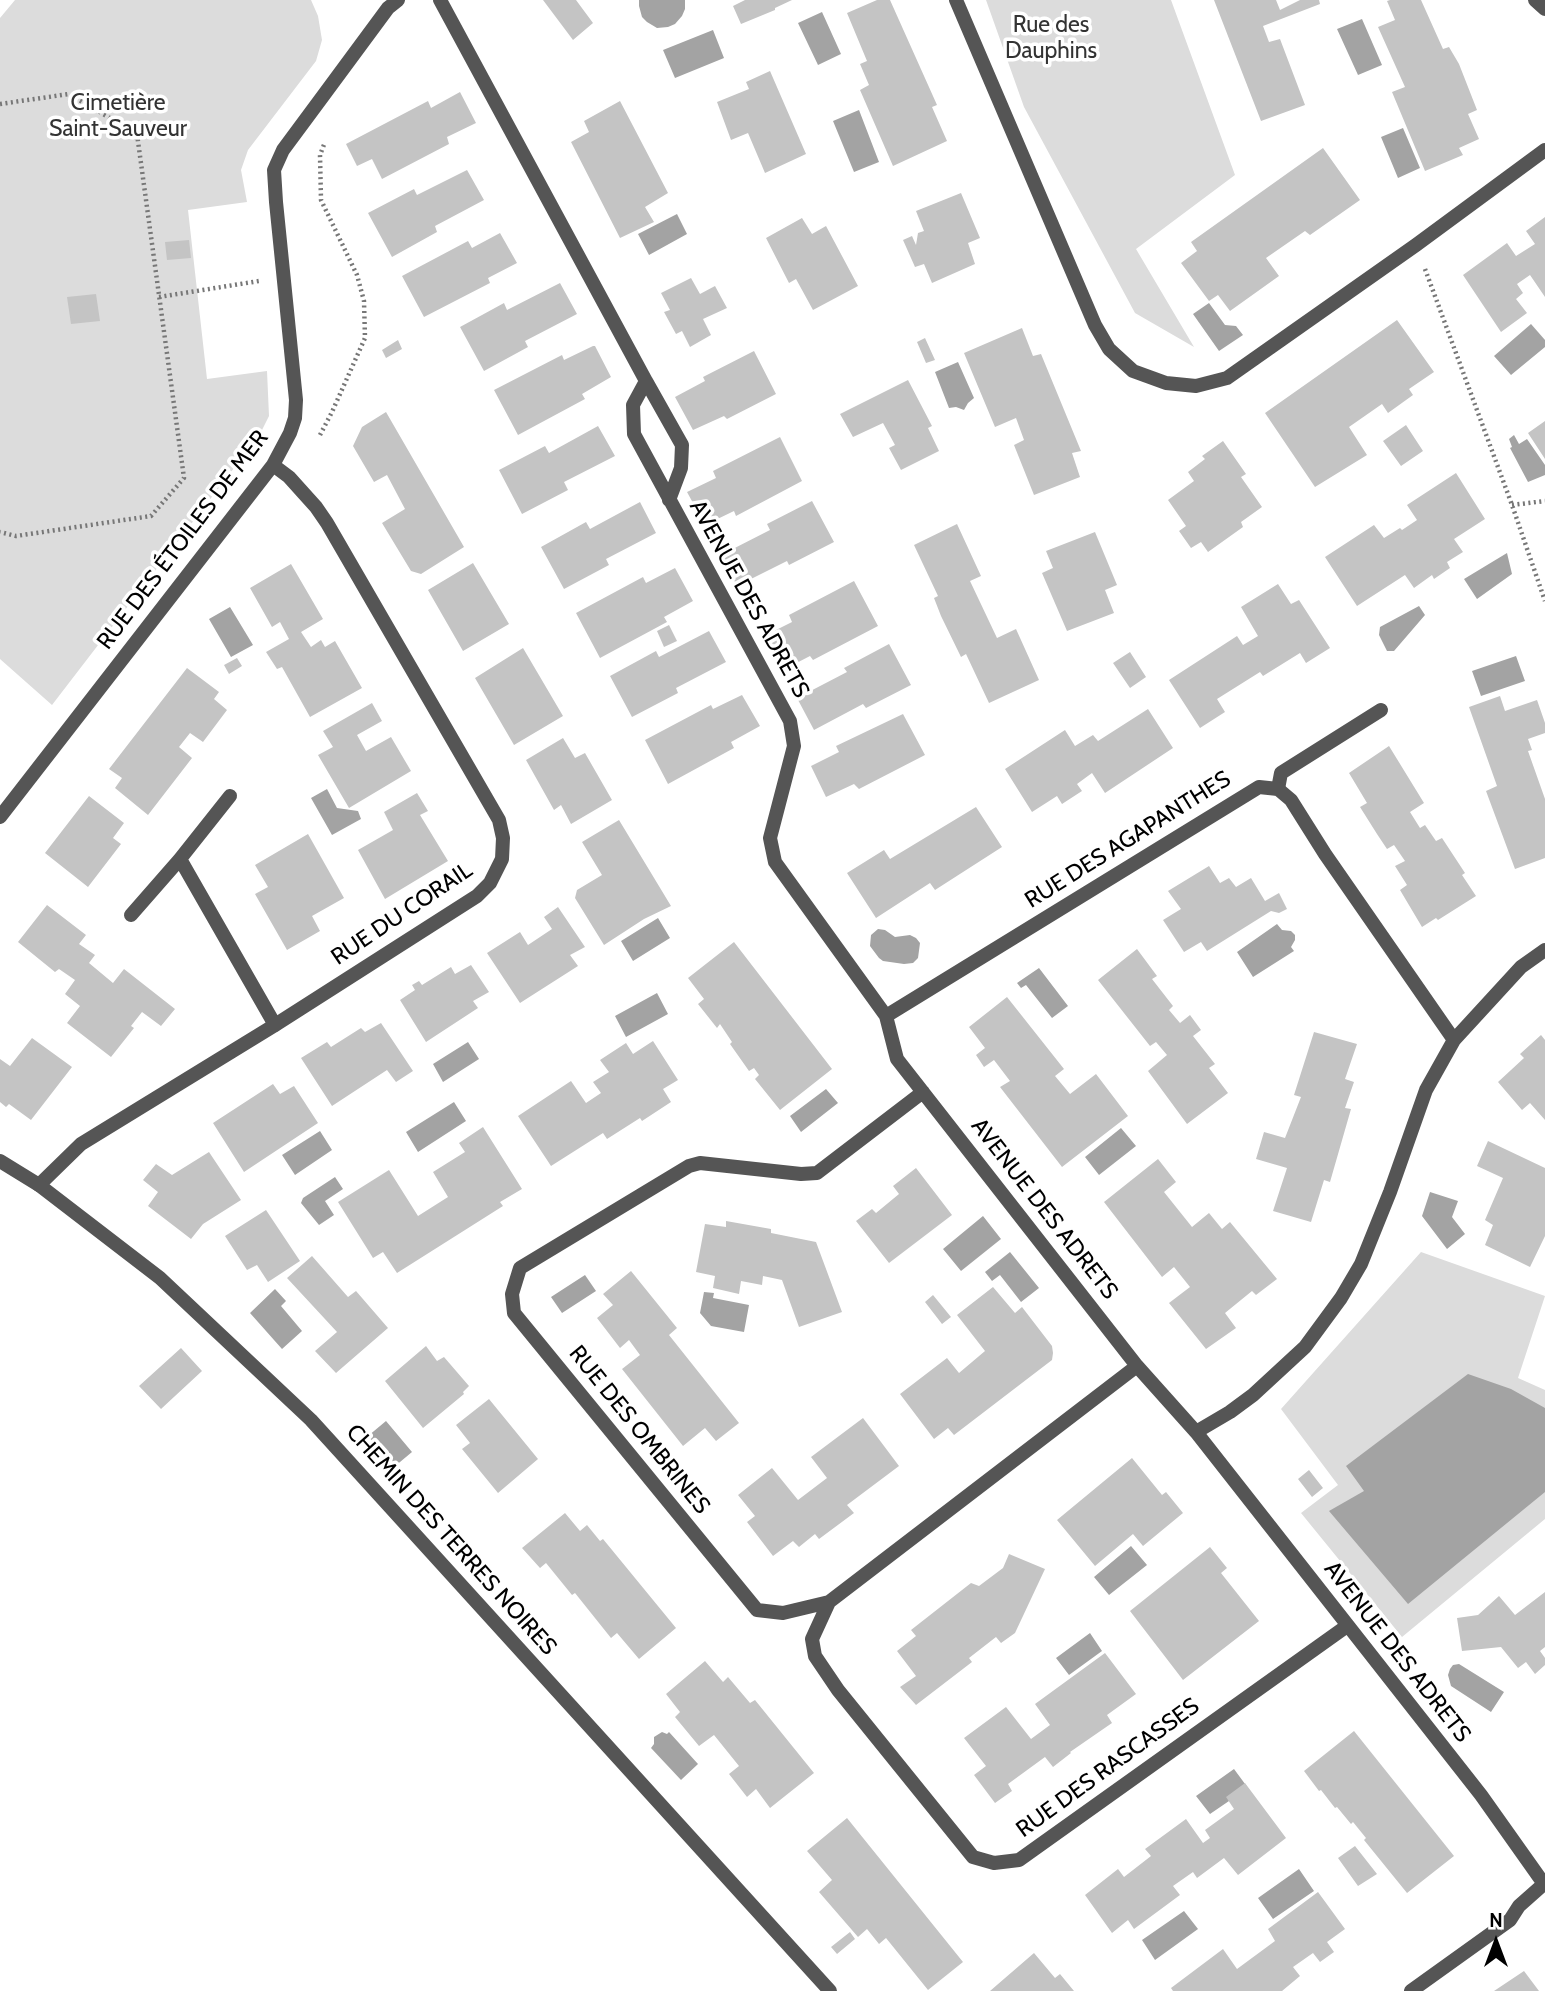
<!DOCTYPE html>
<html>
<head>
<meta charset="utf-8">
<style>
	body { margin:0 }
	#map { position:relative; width:1545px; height:1991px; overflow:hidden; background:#fff; font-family:Cabin,sans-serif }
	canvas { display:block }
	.north { position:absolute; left:1461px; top:1907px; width:70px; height:70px; -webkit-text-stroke:5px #fff; paint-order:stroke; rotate:0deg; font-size:19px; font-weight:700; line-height:28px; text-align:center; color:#000 }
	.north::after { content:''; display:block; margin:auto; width:24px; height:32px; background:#000; clip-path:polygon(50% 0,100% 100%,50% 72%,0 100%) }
</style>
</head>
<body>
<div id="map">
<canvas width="1545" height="1991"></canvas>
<div class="north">N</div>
</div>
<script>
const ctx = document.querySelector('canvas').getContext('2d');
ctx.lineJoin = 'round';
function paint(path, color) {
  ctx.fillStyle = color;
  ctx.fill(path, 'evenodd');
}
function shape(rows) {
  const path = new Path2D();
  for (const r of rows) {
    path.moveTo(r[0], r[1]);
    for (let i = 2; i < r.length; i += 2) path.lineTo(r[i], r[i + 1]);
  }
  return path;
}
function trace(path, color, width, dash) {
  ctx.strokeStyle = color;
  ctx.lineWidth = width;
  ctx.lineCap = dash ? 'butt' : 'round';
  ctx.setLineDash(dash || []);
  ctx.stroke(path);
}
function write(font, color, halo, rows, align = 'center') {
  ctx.font = font + ' Cabin,sans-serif';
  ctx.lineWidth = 7;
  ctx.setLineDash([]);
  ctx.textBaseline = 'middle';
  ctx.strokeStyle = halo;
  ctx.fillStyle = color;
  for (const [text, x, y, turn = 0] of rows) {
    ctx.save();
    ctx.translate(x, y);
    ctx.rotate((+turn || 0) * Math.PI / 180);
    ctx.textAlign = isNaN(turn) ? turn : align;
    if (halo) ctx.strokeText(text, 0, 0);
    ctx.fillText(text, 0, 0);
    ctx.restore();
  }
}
paint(shape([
	[15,0,311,0,318,16,322,40,316,61,248,150,241,170,247,202,188,210,207,379,267,371,269,416,261,432,241,459,52,705,0,659,0,18],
	[986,0,1171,0,1235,175,1136,249,1194,347,1135,313,1024,107],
	[1421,1252,1545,1296,1518,1378,1545,1390,1545,1519,1402,1637,1301,1513,1338,1485,1281,1409]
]), '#dcdcdc');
paint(shape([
	[639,0,685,0,685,9,682,16,675,24,668,27,657,28,647,22,642,17,639,6],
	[822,12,841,54,818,65,798,23],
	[1362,19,1382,65,1358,75,1337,29],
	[713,30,724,58,675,78,663,50],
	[859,110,879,162,854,172,833,121],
	[1403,128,1420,168,1398,178,1381,137],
	[677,214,687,234,649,255,638,234],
	[1209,303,1225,325,1236,326,1243,335,1219,351,1193,314],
	[1531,324,1545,340,1545,347,1511,375,1494,356],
	[958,362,974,398,968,403,964,410,956,407,949,408,935,372],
	[1514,435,1519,444,1527,439,1545,465,1545,475,1528,482,1510,448,1512,447,1509,439],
	[1507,553,1512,574,1477,599,1464,579],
	[1419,606,1425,615,1394,651,1387,651,1379,635,1380,627],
	[230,607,253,645,231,657,209,619],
	[1516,656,1525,681,1481,696,1472,671],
	[327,789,337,808,358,811,361,819,332,835,311,798],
	[658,918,670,938,633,961,621,941],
	[1277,924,1282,930,1291,931,1295,935,1295,940,1291,947,1294,951,1253,977,1237,952],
	[878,929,885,930,895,937,910,935,916,938,920,943,918,958,913,963,904,964,883,961,879,958,870,946,871,935],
	[1039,968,1068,1006,1052,1018,1026,985,1021,988,1017,983],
	[657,993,668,1014,626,1037,615,1016],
	[468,1042,479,1059,443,1082,433,1064],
	[826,1089,838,1103,801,1132,790,1116],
	[454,1102,466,1121,418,1152,406,1132],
	[1121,1128,1136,1146,1099,1175,1085,1157],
	[320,1131,332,1150,295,1175,282,1155],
	[335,1177,343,1189,325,1201,334,1215,319,1225,301,1203,303,1198],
	[1430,1192,1458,1201,1452,1217,1465,1234,1447,1249,1422,1216],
	[983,1216,1001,1239,961,1271,943,1249],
	[1010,1252,1039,1288,1021,1302,1000,1275,992,1281,985,1272],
	[585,1275,596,1291,562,1313,551,1297],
	[275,1289,286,1301,281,1306,302,1331,282,1349,250,1313],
	[704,1292,714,1293,713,1298,749,1305,744,1332,711,1326,700,1313],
	[1468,1374,1511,1389,1545,1408,1545,1492,1408,1604,1329,1511,1364,1491,1346,1466],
	[386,1421,412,1452,394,1467,368,1436],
	[1131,1546,1147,1565,1109,1595,1094,1577],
	[1090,1633,1102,1651,1069,1675,1056,1658],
	[1459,1664,1504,1692,1491,1712,1451,1686,1448,1675,1450,1669,1453,1665],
	[662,1732,667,1734,669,1732,698,1764,681,1780,651,1748,654,1744,654,1737],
	[1234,1769,1248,1788,1210,1814,1196,1796],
	[1299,1869,1314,1891,1273,1919,1258,1898],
	[1184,1911,1198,1929,1155,1960,1142,1940]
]), '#a3a3a3');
paint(shape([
	[543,0,576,0,593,23,573,40],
	[745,0,792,0,775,8,775,10,741,24,733,6],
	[877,0,890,0,937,105,932,107,947,141,893,166,860,90,869,85,860,64,867,61,847,13],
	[1214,0,1276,0,1280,10,1300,0,1319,0,1320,4,1263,26,1269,42,1280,39,1305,105,1261,121],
	[1390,0,1421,0,1443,49,1449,47,1459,64,1477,110,1468,114,1479,139,1459,148,1463,155,1425,171,1392,92,1405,87,1378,27,1395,20,1387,1],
	[770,71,806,154,765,173,748,133,731,140,717,102,749,89,746,82],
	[460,92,476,123,447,137,449,144,382,179,372,159,357,166,346,144,428,101,431,108],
	[620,101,668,193,645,207,654,222,620,238,571,142,589,132,584,121],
	[1323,148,1360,200,1310,235,1305,231,1266,258,1279,276,1230,311,1218,295,1209,301,1181,263,1197,251,1191,242],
	[467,170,484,200,435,226,437,232,392,257,368,213,414,189,417,195],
	[961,193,980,238,968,243,975,264,932,283,924,264,915,267,903,240,912,236,916,245,918,233,924,231,916,211],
	[1545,217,1545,297,1530,275,1517,284,1523,293,1516,299,1527,313,1501,332,1463,275,1507,243,1516,256,1535,244,1526,231],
	[802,218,812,234,826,226,858,286,813,310,796,279,789,283,766,238],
	[500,233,517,263,488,278,490,283,424,317,402,276,468,241,472,248],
	[189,240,191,258,167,260,165,242],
	[691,278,700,294,715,286,727,308,703,319,711,335,690,347,682,331,676,334,664,312,670,310,661,293],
	[560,283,577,314,525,341,528,347,484,371,460,327,504,303,507,310],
	[96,294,100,321,71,324,67,297],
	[1397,320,1434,372,1409,389,1413,395,1388,413,1382,404,1349,427,1367,455,1315,487,1265,413],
	[1022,328,1033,356,1041,354,1081,451,1072,453,1080,477,1034,495,1014,445,1024,440,1016,418,995,427,964,353],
	[925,338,935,360,926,363,917,342],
	[398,340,402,349,386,358,382,350],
	[593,346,595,346,611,377,582,394,585,399,518,435,494,390,562,355,564,360],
	[754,351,776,394,727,419,724,416,693,430,675,397,705,381,703,377],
	[908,380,932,426,928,428,939,451,901,470,889,448,895,445,883,423,853,437,840,414],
	[386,412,464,547,421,574,411,571,382,523,405,509,387,475,374,482,353,446,362,427],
	[1545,421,1545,459,1528,433],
	[1406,425,1423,451,1401,466,1383,441],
	[598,426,615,456,564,482,568,490,522,514,499,470,545,446,549,453],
	[780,437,802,481,736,516,734,511,705,525,687,492,716,478,713,471],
	[1223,441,1246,474,1241,477,1262,507,1241,522,1243,527,1208,552,1201,542,1191,548,1179,531,1186,526,1168,500,1194,481,1188,472,1205,459,1202,456],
	[1456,473,1485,519,1454,539,1463,552,1447,562,1450,568,1434,579,1432,575,1414,588,1405,575,1357,606,1325,557,1374,525,1384,538,1400,528,1402,530,1417,520,1407,505],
	[812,501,834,542,789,565,787,561,737,586,721,555,770,530,767,524],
	[640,502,656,533,606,559,609,565,564,589,541,547,586,522,590,529],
	[957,524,981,576,970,581,997,638,1016,629,1039,680,989,703,966,654,961,657,941,616,934,598,938,596,914,545],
	[1095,532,1117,585,1105,590,1114,613,1067,631,1042,573,1053,568,1046,551],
	[473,563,509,624,463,651,428,590],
	[291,564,323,619,301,632,311,647,321,640,325,647,335,641,362,688,310,717,282,667,277,669,266,652,289,639,280,622,272,627,250,588],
	[675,568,693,601,664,617,667,622,600,658,576,613,643,577,646,583],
	[854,581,878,626,813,660,810,656,783,670,764,636,792,622,789,615],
	[1278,584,1291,604,1299,600,1330,648,1306,663,1300,653,1263,676,1260,672,1217,699,1225,712,1200,728,1169,680,1237,636,1243,645,1258,636,1241,607],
	[669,625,677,641,664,647,657,631],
	[709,631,726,662,676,688,678,693,632,717,610,676,656,651,659,657],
	[889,644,911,685,866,708,863,704,814,730,797,698,847,672,844,668],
	[523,648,563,716,514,745,475,678],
	[1130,652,1146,677,1130,688,1113,663],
	[237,658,242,666,229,674,224,665],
	[187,668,219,692,214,699,227,710,203,742,190,733,179,747,192,758,148,815,115,788,122,778,109,769],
	[742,695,760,726,731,742,734,748,668,784,645,740,711,705,713,709],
	[1500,696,1505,711,1537,700,1545,723,1545,733,1528,739,1532,750,1528,751,1545,799,1545,858,1515,869,1486,791,1497,786,1469,707],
	[372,703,382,721,357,735,366,751,391,737,411,771,349,808,318,755,333,747,323,731],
	[1148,709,1173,748,1105,793,1092,773,1077,784,1082,791,1062,804,1057,796,1032,812,1005,769,1065,730,1075,746,1093,735,1098,741],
	[903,714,925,755,859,789,854,784,826,797,811,766,839,752,836,746],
	[563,738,575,758,585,753,612,800,571,824,561,805,554,810,526,760],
	[1389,746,1424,803,1410,812,1420,828,1425,825,1436,841,1442,838,1465,873,1462,875,1476,896,1438,920,1436,918,1422,927,1400,890,1407,885,1395,866,1405,861,1394,845,1387,849,1377,834,1360,807,1367,803,1349,773],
	[417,793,428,811,420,815,448,861,385,899,358,850,393,830,384,812],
	[89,796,124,823,113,838,121,844,88,887,45,853],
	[976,807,1002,847,935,890,930,883,876,918,847,873,884,850,890,859],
	[619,820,671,906,644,919,604,945,575,898,577,890,602,875,582,842],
	[308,834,344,898,312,916,320,931,287,950,255,894,268,887,255,865],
	[1209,866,1220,883,1229,878,1236,887,1251,878,1265,901,1279,893,1287,909,1279,913,1271,911,1207,951,1201,942,1184,952,1163,920,1181,909,1168,891],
	[47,905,86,935,79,944,95,955,89,963,113,983,124,969,175,1009,161,1026,142,1012,131,1026,134,1028,111,1057,67,1023,80,1006,65,994,75,980,59,969,55,972,18,942],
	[558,907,585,947,570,955,578,966,520,1003,487,953,520,932,528,945,552,929,544,917],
	[734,942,832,1069,780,1110,755,1079,759,1075,754,1068,749,1071,730,1044,732,1042,720,1024,717,1028,698,1004,704,999,688,978],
	[1137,949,1157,976,1152,979,1173,1006,1169,1010,1180,1023,1190,1015,1201,1030,1193,1036,1215,1064,1209,1068,1228,1093,1187,1124,1148,1071,1167,1055,1156,1042,1150,1046,1098,980],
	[471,965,489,992,473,1001,478,1008,426,1042,400,1000,415,990,412,985,419,981,422,985,451,967,455,974],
	[1007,997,1064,1069,1055,1076,1070,1094,1096,1074,1128,1116,1062,1167,1000,1087,1010,1081,994,1060,984,1067,976,1055,985,1048,969,1027],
	[381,1023,413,1071,396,1082,387,1070,332,1106,301,1058,327,1042,331,1047,361,1028,365,1032],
	[1314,1032,1357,1044,1345,1079,1354,1082,1345,1108,1351,1109,1330,1182,1324,1180,1311,1222,1273,1211,1287,1168,1256,1159,1264,1132,1285,1138,1301,1097,1294,1095],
	[1541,1035,1545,1040,1545,1120,1530,1103,1522,1110,1498,1082,1524,1058,1520,1054],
	[32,1038,72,1067,31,1120,9,1104,6,1107,0,1102,0,1059,10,1066],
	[653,1041,678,1080,663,1089,671,1102,642,1121,640,1118,607,1139,603,1133,551,1166,518,1116,571,1081,586,1103,601,1093,593,1082,609,1072,600,1060,626,1043,633,1054],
	[273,1084,280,1094,294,1086,318,1123,244,1172,213,1123],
	[483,1127,522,1189,500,1202,503,1206,397,1273,383,1252,373,1258,338,1202,389,1170,418,1216,448,1197,433,1172,465,1152,459,1143],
	[1488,1141,1545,1168,1545,1236,1530,1267,1485,1245,1493,1225,1485,1220,1503,1178,1477,1166],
	[209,1152,241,1200,203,1224,191,1239,148,1206,158,1192,143,1180,156,1164,172,1175],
	[1158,1159,1176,1182,1164,1192,1192,1227,1209,1213,1222,1229,1230,1222,1277,1279,1256,1295,1252,1291,1225,1313,1236,1328,1206,1349,1169,1303,1190,1287,1174,1267,1162,1277,1104,1202],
	[916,1168,952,1215,889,1263,856,1221,872,1209,876,1213,899,1194,893,1186],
	[266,1210,300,1261,268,1282,257,1265,247,1270,225,1236],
	[726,1221,771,1229,771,1233,816,1242,842,1312,799,1327,782,1280,763,1276,762,1285,741,1281,739,1294,713,1288,715,1276,696,1272,705,1224,726,1227],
	[312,1256,348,1297,356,1291,388,1328,336,1373,315,1351,337,1332,287,1278],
	[631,1271,677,1328,669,1335,739,1423,716,1441,705,1428,683,1446,622,1369,640,1355,629,1340,620,1348,597,1318,613,1305,603,1294],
	[993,1287,1015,1313,1022,1307,1052,1346,1053,1353,1052,1360,954,1435,948,1428,934,1439,900,1394,947,1358,959,1373,985,1351,957,1315],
	[933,1295,951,1317,942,1324,925,1302],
	[426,1346,437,1361,444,1357,469,1386,463,1392,464,1394,423,1428,385,1381],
	[181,1348,202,1371,161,1409,139,1386],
	[489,1399,538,1459,498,1493,462,1449,470,1443,456,1425],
	[863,1418,899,1466,847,1505,854,1513,819,1539,815,1534,799,1547,793,1541,773,1556,747,1522,755,1516,738,1495,772,1468,798,1500,827,1478,811,1457],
	[1132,1458,1162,1495,1166,1492,1183,1513,1143,1546,1133,1534,1095,1566,1057,1520],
	[1309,1470,1323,1488,1312,1497,1298,1479],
	[565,1513,580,1531,587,1525,600,1541,603,1539,676,1628,639,1659,617,1633,611,1638,575,1593,572,1595,546,1563,540,1568,522,1548],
	[1210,1547,1227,1568,1221,1573,1259,1621,1183,1680,1130,1611],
	[1009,1554,1045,1569,1015,1633,1001,1643,996,1637,969,1658,972,1662,916,1705,900,1687,916,1676,897,1651,916,1636,911,1630,971,1583,979,1586,1003,1568],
	[1545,1592,1545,1647,1540,1651,1545,1658,1545,1665,1535,1674,1526,1662,1518,1668,1501,1647,1462,1651,1457,1618,1478,1615,1499,1596,1515,1615],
	[1105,1653,1136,1694,1107,1715,1112,1723,1070,1752,1071,1753,1053,1767,1045,1757,1008,1784,1012,1791,995,1803,974,1775,986,1766,964,1738,1006,1707,1031,1739,1050,1725,1035,1704],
	[705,1661,723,1682,728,1677,750,1703,755,1700,814,1773,770,1808,756,1789,747,1797,729,1774,739,1766,714,1735,699,1746,675,1717,680,1712,666,1694],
	[1354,1731,1454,1856,1407,1893,1364,1840,1366,1838,1353,1822,1351,1824,1337,1807,1335,1808,1321,1790,1319,1791,1304,1771],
	[1245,1783,1286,1838,1238,1875,1224,1858,1197,1878,1193,1872,1173,1886,1180,1895,1134,1929,1128,1920,1112,1933,1085,1895,1118,1869,1124,1877,1151,1856,1145,1849,1186,1819,1203,1843,1210,1838,1205,1830,1234,1809,1226,1797],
	[847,1818,963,1962,928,1990,886,1938,879,1944,867,1929,858,1937,819,1892,832,1880,807,1851],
	[1355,1846,1377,1874,1358,1886,1338,1858],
	[1318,1892,1345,1929,1327,1942,1334,1952,1320,1962,1313,1953,1293,1967,1300,1976,1282,1991,1173,1991,1171,1988,1223,1949,1237,1969,1275,1941,1268,1929],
	[850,1932,855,1939,837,1954,831,1947],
	[1034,1953,1055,1978,1060,1974,1074,1991,990,1991],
	[1524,1971,1539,1991,1494,1991]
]), '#c4c4c4');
trace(shape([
	[0,104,69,94,137,134,184,478,151,516,16,536,0,532],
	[1425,269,1512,505,1545,601],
	[159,297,259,281],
	[320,435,332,412,365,338,364,301,357,275,321,200,320,155,325,142],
	[1512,505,1545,501]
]), '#777', 4.5, [2, 3.5]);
trace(shape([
	[1278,789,1281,773,1381,710],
	[180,859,275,1025],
	[131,915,180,859,230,796]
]), '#555', 14);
trace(shape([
	[440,0,646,381,633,405,634,434,790,721,794,746,770,838,775,862,886,1016,897,1059,1137,1366,1196,1432,1481,1795,1544,1884],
	[956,0,1095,325,1109,349,1133,371,1166,383,1196,386,1227,378,1416,245,1545,150],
	[1535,0,1545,9],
	[646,381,682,445,681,468,669,500],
	[0,817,273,465,290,433,295,418,296,400,276,202,274,170,283,150,323,96,388,8,398,0],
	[886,1016,1259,787,1278,789,1291,800,1325,854,1454,1040],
	[923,1092,817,1173,801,1174,700,1163,689,1166,520,1268,512,1294,514,1313,757,1610,783,1613,829,1602,1137,1366],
	[39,1185,81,1144,275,1025,477,896,490,883,502,859,503,838,499,820,327,523,316,507,289,477,273,465],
	[1196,1432,1230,1412,1253,1395,1305,1347,1341,1298,1361,1264,1390,1192,1426,1090,1454,1040,1521,967,1545,950],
	[829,1602,812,1639,815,1656,838,1690,973,1857,994,1863,1019,1860,1347,1626],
	[1411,1991,1510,1920,1519,1906,1545,1883]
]), '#555', 14);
trace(shape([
	[0,1161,39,1185,160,1278,311,1420,830,1991]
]), '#555', 14);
write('23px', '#333', '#fff', [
	["Rue des",1051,25],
	["Dauphins",1051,51],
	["Cimetière",118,103],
	["Saint-Sauveur",118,129]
]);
write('23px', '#000', '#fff', [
	["RUE DES ÉTOILES DE MER",183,540,-53],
	["AVENUE DES ADRETS",749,599,61],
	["RUE DES AGAPANTHES",1128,840,-32],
	["RUE DU CORAIL",402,914,-34],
	["AVENUE DES ADRETS",1044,1209,52],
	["RUE DES OMBRINES",639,1430,51],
	["CHEMIN DES TERRES NOIRES",451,1540,48],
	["AVENUE DES ADRETS",1397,1652,52],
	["RUE DES RASCASSES",1108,1768,-36]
]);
</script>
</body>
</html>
